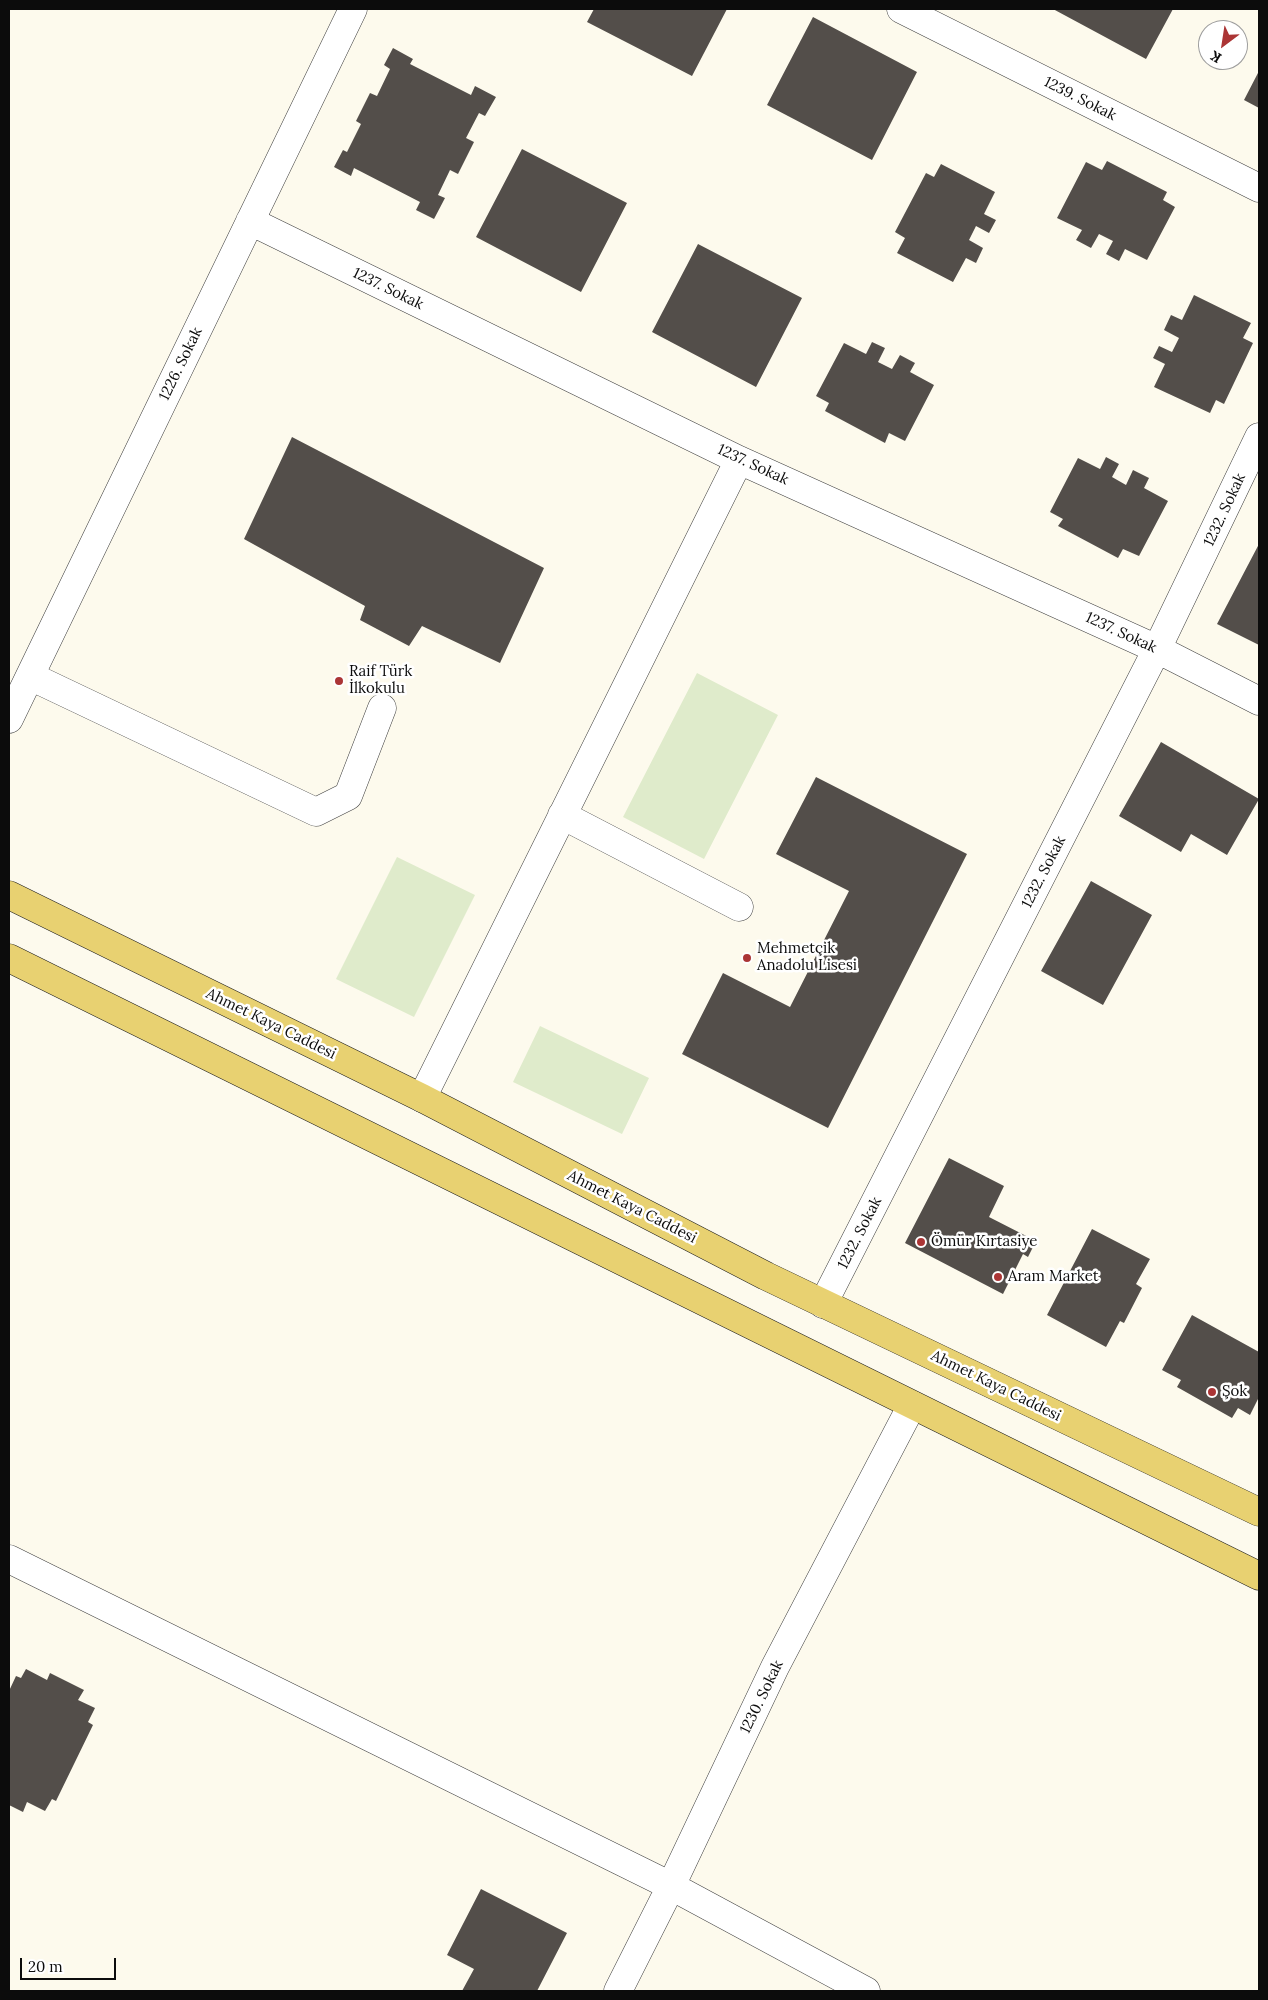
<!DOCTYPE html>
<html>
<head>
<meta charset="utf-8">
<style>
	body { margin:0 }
	#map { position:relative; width:1268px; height:2000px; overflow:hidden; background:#fdfaed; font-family:Lora,serif }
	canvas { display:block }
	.frame { position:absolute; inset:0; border:10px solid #0c0c0c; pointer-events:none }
	.north { position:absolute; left:1198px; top:20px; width:50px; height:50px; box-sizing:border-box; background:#fff; border:1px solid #9e9e9e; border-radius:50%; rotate:211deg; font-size:14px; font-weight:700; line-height:20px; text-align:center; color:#0c0c0c }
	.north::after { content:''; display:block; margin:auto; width:18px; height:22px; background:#ab3535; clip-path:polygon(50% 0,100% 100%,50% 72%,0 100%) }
	.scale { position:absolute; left:20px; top:1958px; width:96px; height:22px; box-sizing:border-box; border:2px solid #0c0c0c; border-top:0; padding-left:6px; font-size:15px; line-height:18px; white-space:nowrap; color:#0c0c0c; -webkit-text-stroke:4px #fff; paint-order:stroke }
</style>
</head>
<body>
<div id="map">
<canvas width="1268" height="2000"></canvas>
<div class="frame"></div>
<div class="north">K</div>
<div class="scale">20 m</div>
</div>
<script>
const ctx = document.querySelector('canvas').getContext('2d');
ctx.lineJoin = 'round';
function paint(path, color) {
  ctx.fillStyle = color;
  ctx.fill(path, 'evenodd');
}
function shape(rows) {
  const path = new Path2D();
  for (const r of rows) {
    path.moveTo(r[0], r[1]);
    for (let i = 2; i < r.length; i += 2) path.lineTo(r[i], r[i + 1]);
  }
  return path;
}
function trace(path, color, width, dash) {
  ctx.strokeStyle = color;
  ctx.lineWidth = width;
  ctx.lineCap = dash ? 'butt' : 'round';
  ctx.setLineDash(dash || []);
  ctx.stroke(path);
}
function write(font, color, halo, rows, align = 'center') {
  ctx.font = font + ' Lora,serif';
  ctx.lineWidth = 5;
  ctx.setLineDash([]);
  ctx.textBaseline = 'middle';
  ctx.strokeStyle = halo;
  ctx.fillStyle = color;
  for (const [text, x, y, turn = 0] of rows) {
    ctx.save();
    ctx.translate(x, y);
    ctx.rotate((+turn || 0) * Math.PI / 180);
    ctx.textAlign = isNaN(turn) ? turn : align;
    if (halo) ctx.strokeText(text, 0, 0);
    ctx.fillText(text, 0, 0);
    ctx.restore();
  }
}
paint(shape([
	[697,673,778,715,704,859,623,817],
	[397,857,475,895,414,1017,336,979],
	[540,1026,649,1078,622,1134,513,1082]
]), '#dfebcb');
paint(shape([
	[594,9,727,9,692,76,587,22],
	[1053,9,1173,9,1146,59],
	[813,17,917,72,872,160,767,105],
	[393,48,413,59,410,64,471,95,475,86,496,97,485,116,479,113,466,138,474,142,458,174,450,170,438,195,445,198,434,219,416,210,420,202,354,168,351,176,334,167,343,150,347,152,361,124,356,121,370,93,377,96,390,69,384,65],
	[1259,71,1259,108,1244,100],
	[522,149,627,203,581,292,476,237],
	[1107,161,1167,192,1163,200,1175,207,1147,260,1125,249,1119,261,1106,254,1113,241,1099,234,1091,248,1076,240,1082,230,1057,218,1086,162,1102,170],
	[941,164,995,192,984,214,996,220,989,233,976,226,969,240,983,248,976,263,966,258,953,282,897,253,905,238,895,232,926,173,934,177],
	[698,244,802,298,756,387,652,332],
	[1194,295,1251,323,1243,338,1253,343,1224,404,1216,400,1210,413,1154,387,1165,364,1153,358,1159,346,1172,352,1179,338,1164,330,1171,315,1182,320],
	[872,342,885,348,878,362,892,369,900,355,915,363,910,372,934,385,905,441,889,433,885,443,825,411,829,403,816,396,844,343,866,354],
	[292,437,544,568,500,663,422,626,409,646,360,620,365,606,244,539],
	[1106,457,1119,464,1112,477,1126,485,1133,470,1149,478,1144,488,1168,501,1139,556,1123,549,1118,558,1058,526,1063,519,1050,512,1078,458,1100,469],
	[1259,544,1259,645,1217,624],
	[1161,742,1259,799,1227,855,1191,834,1181,852,1119,816],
	[816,777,967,854,828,1128,682,1054,723,973,790,1007,849,891,776,854],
	[1091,881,1152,915,1103,1005,1041,971],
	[949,1158,1004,1186,989,1217,1036,1241,1028,1257,1023,1254,1003,1294,905,1243],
	[1092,1229,1150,1259,1136,1284,1142,1288,1124,1323,1120,1321,1106,1347,1047,1315],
	[1192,1315,1259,1352,1259,1397,1250,1415,1238,1408,1232,1418,1177,1387,1181,1380,1162,1370],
	[26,1669,47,1680,50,1673,84,1690,78,1700,95,1708,88,1722,93,1725,56,1801,52,1799,45,1811,27,1802,23,1812,9,1805,9,1691,16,1676,21,1678],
	[481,1889,567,1933,537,1991,462,1991,474,1969,447,1955]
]), '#534e4a');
const minor = shape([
	[901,9,1259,188],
	[250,221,739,460,1157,649,1259,701],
	[30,676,316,812,348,796,382,708],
	[9,719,353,9],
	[562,815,739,907],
	[422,1098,739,460],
	[823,1304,1157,649,1259,437],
	[9,1559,671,1886,866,1991],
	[618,1991,671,1886,775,1667,912,1405]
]);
const major = shape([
	[9,895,422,1098,766,1276,1259,1512],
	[9,958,1259,1576]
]);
trace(minor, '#3f3f3f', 29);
trace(major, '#1d1d1d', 29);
trace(minor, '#fff', 28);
trace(major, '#e8d171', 28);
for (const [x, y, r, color] of [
	[339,681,5,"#ab3535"],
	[747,958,5,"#ab3535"],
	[921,1242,5,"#ab3535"],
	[998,1277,5,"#ab3535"],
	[1212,1392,5,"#ab3535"]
]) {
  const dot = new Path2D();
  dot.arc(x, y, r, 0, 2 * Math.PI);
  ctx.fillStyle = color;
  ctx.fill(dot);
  trace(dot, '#fff', 2);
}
write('15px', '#0c0c0c', '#fff', [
	["1239. Sokak",1080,99,27],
	["1237. Sokak",388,289,26],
	["1226. Sokak",181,364,-64],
	["1237. Sokak",753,465,25],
	["1232. Sokak",1225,510,-65],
	["1237. Sokak",1121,633,25],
	["1232. Sokak",1044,872,-63],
	["Ahmet Kaya Caddesi",271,1024,26],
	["Ahmet Kaya Caddesi",632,1207,27],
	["1232. Sokak",860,1233,-63],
	["Ahmet Kaya Caddesi",996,1386,26],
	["1230. Sokak",762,1697,-64]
]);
write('15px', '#0c0c0c', '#fff', [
	["Raif Türk",349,672],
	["İlkokulu",349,689],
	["Mehmetçik",757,949],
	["Anadolu Lisesi",757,966],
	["Ömür Kırtasiye",931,1242],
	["Aram Market",1008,1277],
	["Şok",1222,1392]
], 'left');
</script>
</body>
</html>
